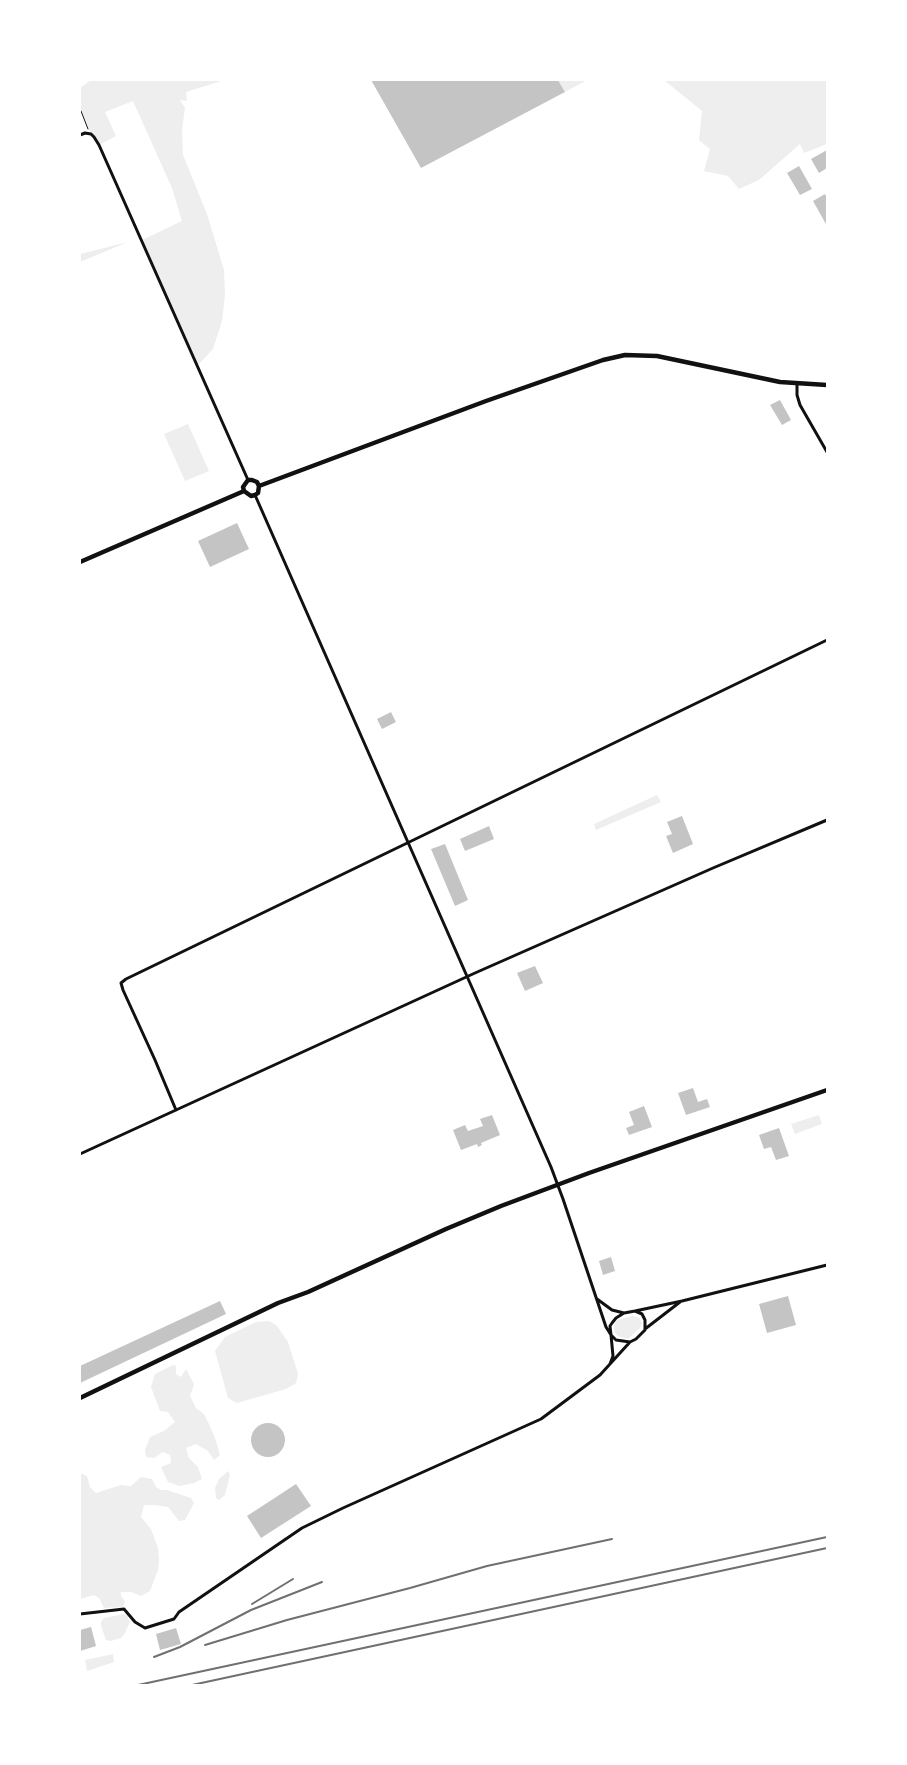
<!DOCTYPE html>
<html>
<head>
<meta charset="utf-8">
<style>
	body { margin:0 }
	#map { position:relative; width:907px; height:1765px; overflow:hidden; background:#fff; font-family:"Nunito Sans",sans-serif }
	canvas { display:block }
	.frame { position:absolute; inset:0; border:81px solid #fff; pointer-events:none }
</style>
</head>
<body>
<div id="map">
<canvas width="907" height="1765"></canvas>
<div class="frame"></div>
</div>
<script>
const ctx = document.querySelector('canvas').getContext('2d');
ctx.lineJoin = 'round';
function paint(path, color) {
  ctx.fillStyle = color;
  ctx.fill(path, 'evenodd');
}
function shape(rows) {
  const path = new Path2D();
  for (const r of rows) {
    if (r.length === 3) {
      path.moveTo(r[0] + r[2], r[1]);
      path.arc(r[0], r[1], r[2], 0, 2 * Math.PI);
      continue;
    }
    path.moveTo(r[0], r[1]);
    for (let i = 2; i < r.length; i += 2) path.lineTo(r[i], r[i + 1]);
  }
  return path;
}
function trace(path, color, width, dash) {
  ctx.strokeStyle = color;
  ctx.lineWidth = width;
  ctx.lineCap = dash ? 'butt' : 'round';
  ctx.setLineDash(dash || []);
  ctx.stroke(path);
}
paint(shape([
	[91,80,224,80,186,92,187,101,180,100,185,108,182,130,183,155,207,214,224,270,225,295,222,321,213,349,198,365,142,240,182,221,172,188,133,101,105,112,116,136,99,145,91,134,81,111,80,88],
	[558,80,587,80,565,92],
	[664,80,827,80,827,144,804,153,800,144,759,180,739,189,728,176,704,171,710,149,699,140,702,111],
	[128,242,80,262,80,254],
	[188,424,209,471,185,481,164,434],
	[657,795,661,802,596,830,594,824],
	[819,1115,822,1124,795,1134,791,1124],
	[632,1316,638,1317,640,1319,642,1323,640,1328,628,1339,618,1336,614,1331,614,1325,617,1320],
	[269,1321,277,1326,288,1342,298,1374,296,1383,286,1389,237,1403,228,1398,215,1351,225,1337,256,1322],
	[173,1365,176,1366,176,1374,181,1377,186,1369,194,1384,190,1396,196,1408,204,1414,209,1424,215,1438,220,1455,214,1460,208,1451,196,1444,186,1448,189,1458,198,1467,202,1479,194,1483,180,1486,168,1482,161,1467,171,1463,170,1455,163,1452,154,1458,146,1457,145,1450,150,1437,164,1431,175,1422,168,1412,160,1411,151,1387,155,1374],
	[228,1471,230,1475,225,1495,219,1500,216,1498,215,1488,219,1479],
	[80,1473,87,1476,90,1487,96,1493,121,1485,131,1486,141,1477,152,1479,156,1487,161,1490,167,1490,191,1498,194,1503,185,1520,179,1521,168,1507,154,1505,144,1505,141,1517,151,1529,158,1548,159,1560,158,1570,150,1591,141,1596,131,1592,121,1592,121,1596,125,1601,123,1607,104,1608,99,1598,94,1595,80,1599],
	[123,1614,127,1615,130,1622,125,1633,121,1638,111,1641,106,1640,101,1626,101,1622,104,1618],
	[113,1654,114,1662,87,1671,85,1660]
]), '#eee');
paint(shape([
	[371,80,558,80,565,92,421,168],
	[827,150,827,168,819,173,811,159],
	[799,166,812,189,800,195,787,173],
	[825,194,827,198,827,226,813,201],
	[780,400,791,420,782,425,770,405],
	[237,523,249,549,210,567,198,541],
	[391,712,396,722,382,729,377,719],
	[682,816,693,844,673,853,666,836,672,834,667,822],
	[489,826,494,839,465,851,460,839],
	[445,844,468,900,455,906,431,849],
	[535,966,543,983,525,991,517,973],
	[693,1088,698,1102,707,1099,710,1107,686,1115,678,1093],
	[644,1106,652,1127,629,1135,626,1128,634,1125,629,1112],
	[492,1115,500,1135,481,1143,482,1145,478,1147,477,1144,461,1150,453,1130,465,1125,468,1131,483,1126,480,1119],
	[779,1128,789,1156,776,1160,771,1147,764,1149,759,1135],
	[611,1257,615,1271,603,1275,599,1261],
	[788,1296,796,1325,767,1333,759,1304],
	[220,1301,226,1314,80,1383,80,1366],
	[268,1440,17],
	[296,1484,311,1506,261,1538,247,1516],
	[91,1627,96,1646,80,1651,80,1630],
	[176,1628,181,1644,160,1650,156,1634]
]), '#c4c4c4');
trace(shape([
	[81,111,88,129]
]), '#111', 1);
trace(shape([
	[80,135,85,133,91,134,94,137,99,145,248,480],
	[797,384,797,395,800,405,827,452],
	[255,495,551,1167,563,1199,606,1327,611,1335,613,1356,610,1364],
	[176,1110,155,1060,123,990,121,983,126,979,827,640],
	[80,1154,475,973,713,868,827,820],
	[597,1299,612,1310,624,1313,635,1311,642,1314,645,1320,645,1330,636,1339,630,1342,616,1340,611,1335,610,1326,612,1323,616,1318,624,1313],
	[635,1311,682,1301,827,1265],
	[645,1329,680,1302],
	[80,1614,124,1609,135,1622,145,1628,174,1619,179,1612,302,1528,343,1508,541,1419,600,1375,630,1342]
]), '#111', 3);
trace(shape([
	[259,486,486,401,603,360,625,355,657,356,780,382,827,385],
	[244,491,243,487,248,480,252,480,257,482,259,486],
	[244,491,251,496,255,495,258,493,259,486],
	[80,562,244,491],
	[80,1398,278,1303,308,1292,446,1229,501,1206,589,1173,827,1090]
]), '#111', 4.5);
trace(shape([
	[252,1604,293,1579],
	[205,1645,287,1620,410,1588,487,1566,612,1539],
	[154,1657,180,1647,251,1610,322,1582],
	[138,1685,827,1537],
	[192,1685,827,1548]
]), '#707070', 2);
</script>
</body>
</html>
